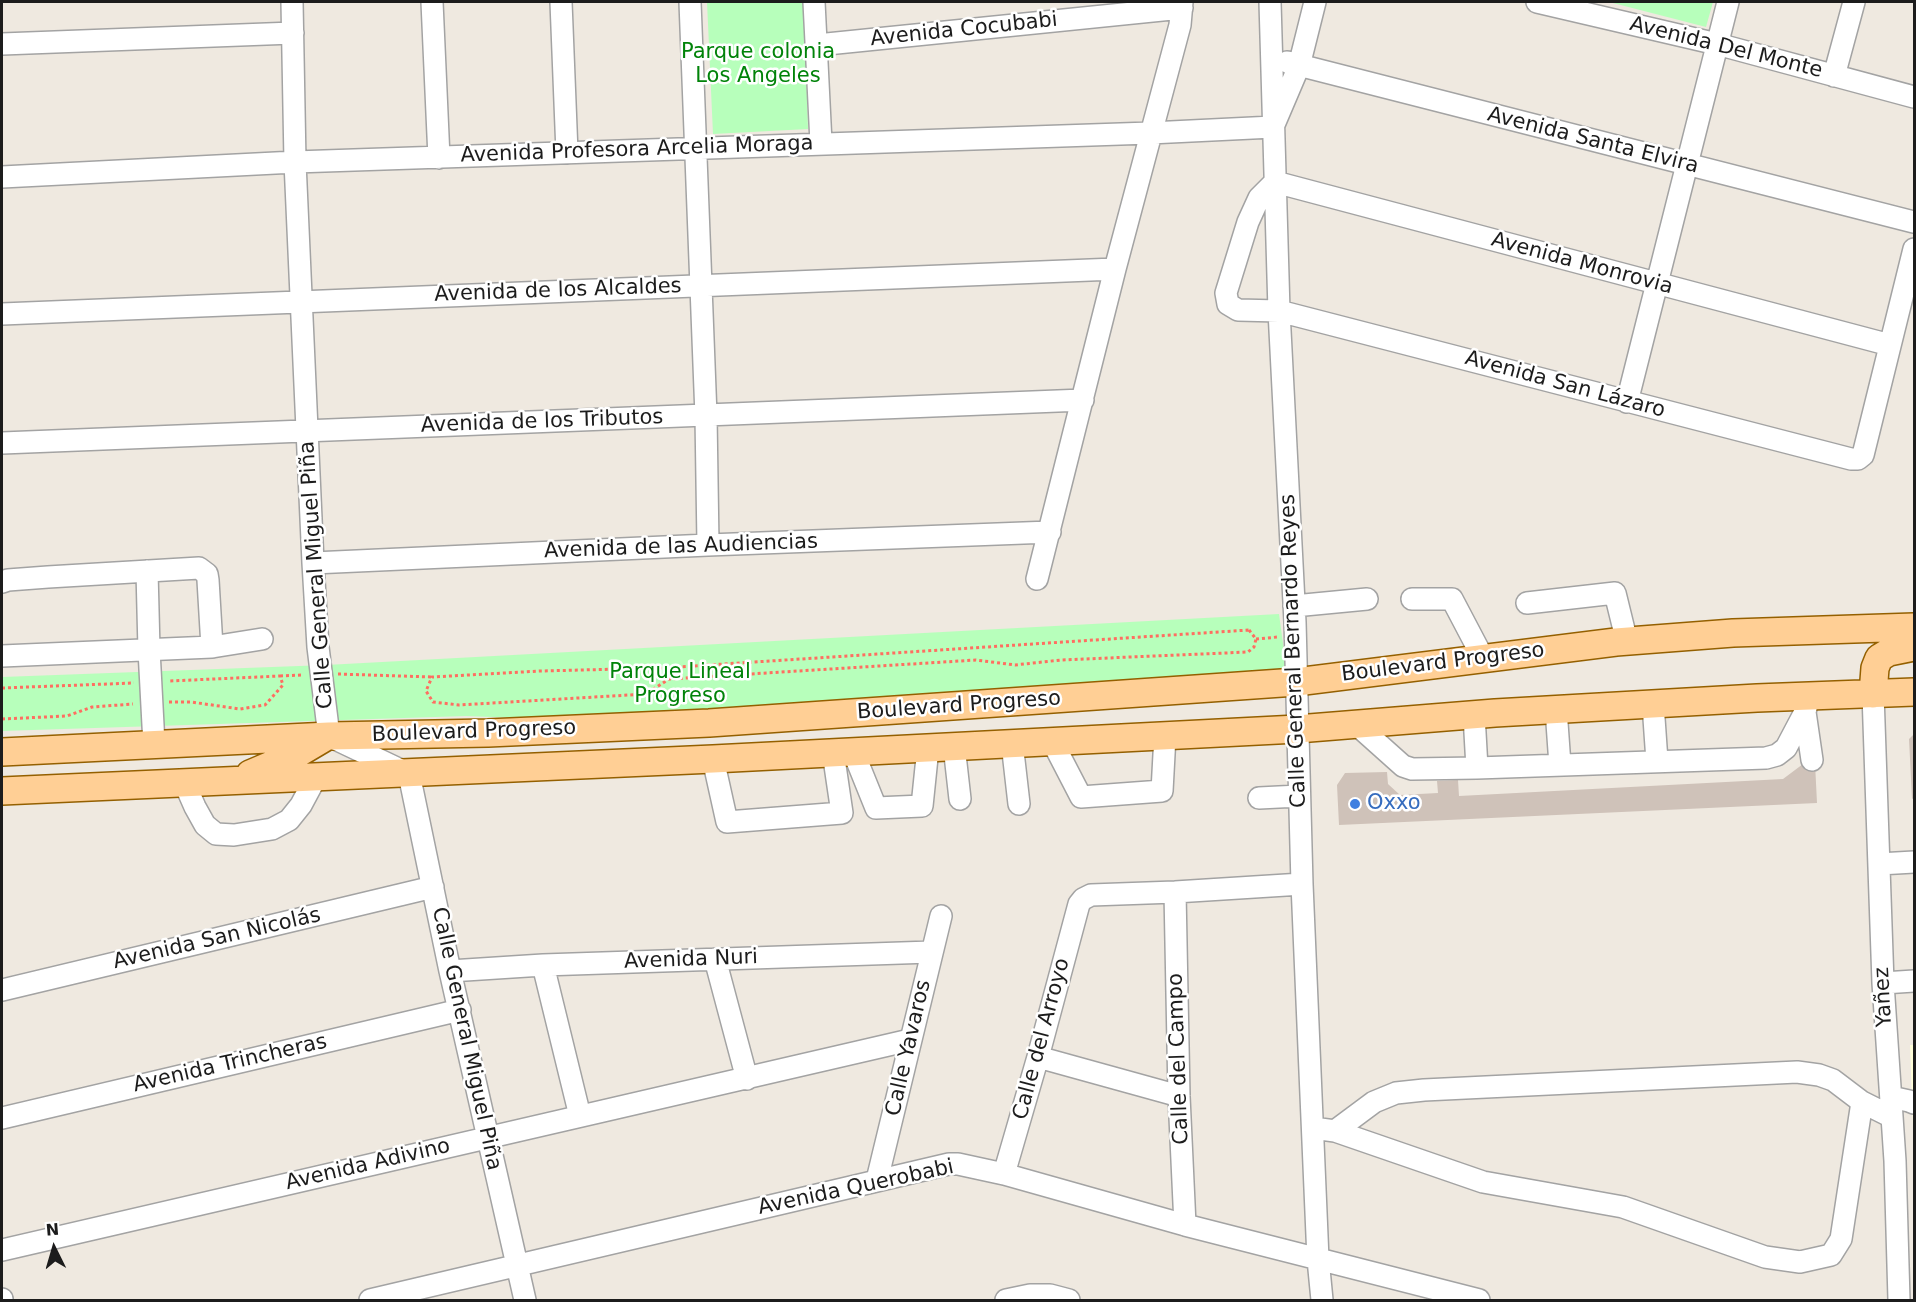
<!DOCTYPE html>
<html>
<head>
<meta charset="utf-8">
<style>
	body { margin:0 }
	#map { position:relative; width:1916px; height:1302px; overflow:hidden; background:#efe9e0; font-family:"DejaVu Sans",sans-serif }
	canvas { display:block }
	.frame { position:absolute; inset:0; border:3px solid #1c1c1c; pointer-events:none }
	.north { position:absolute; left:24px; top:1218px; width:60px; height:60px; -webkit-text-stroke:4px #fff; paint-order:stroke; rotate:355deg; font-size:16px; font-weight:700; line-height:24px; text-align:center; color:#1c1c1c }
	.north::after { content:''; display:block; margin:auto; width:21px; height:27px; background:#1c1c1c; clip-path:polygon(50% 0,100% 100%,50% 72%,0 100%) }
</style>
</head>
<body>
<div id="map">
<canvas width="1916" height="1302"></canvas>
<div class="frame"></div>
<div class="north">N</div>
</div>
<script>
const ctx = document.querySelector('canvas').getContext('2d');
ctx.lineJoin = 'round';
function paint(path, color) {
  ctx.fillStyle = color;
  ctx.fill(path, 'evenodd');
}
function shape(rows) {
  const path = new Path2D();
  for (const r of rows) {
    path.moveTo(r[0], r[1]);
    for (let i = 2; i < r.length; i += 2) path.lineTo(r[i], r[i + 1]);
  }
  return path;
}
function trace(path, color, width, dash) {
  ctx.strokeStyle = color;
  ctx.lineWidth = width;
  ctx.lineCap = dash ? 'butt' : 'round';
  ctx.setLineDash(dash || []);
  ctx.stroke(path);
}
function write(font, color, halo, rows, align = 'center') {
  ctx.font = font + ' "DejaVu Sans",sans-serif';
  ctx.lineWidth = 5;
  ctx.setLineDash([]);
  ctx.textBaseline = 'middle';
  ctx.strokeStyle = halo;
  ctx.fillStyle = color;
  for (const [text, x, y, turn = 0] of rows) {
    ctx.save();
    ctx.translate(x, y);
    ctx.rotate((+turn || 0) * Math.PI / 180);
    ctx.textAlign = isNaN(turn) ? turn : align;
    if (halo) ctx.strokeText(text, 0, 0);
    ctx.fillText(text, 0, 0);
    ctx.restore();
  }
}
paint(shape([
	[1910,1045,1914,1045,1914,1155]
]), '#fffed9');
paint(shape([
	[707,2,804,2,808,129,713,134],
	[1609,2,1713,2,1706,27],
	[1279,614,1287,673,677,724,466,716,2,731,2,677,326,665]
]), '#b7ffbb');
paint(shape([
	[1914,734,1914,798,1912,799,1909,739],
	[1815,763,1817,803,1339,825,1337,785,1345,773,1387,772,1388,784,1400,795,1438,793,1437,781,1458,780,1459,796,1783,779,1803,764]
]), '#cfc2b9');
const minor = shape([
	[292,2,295,162,313,563,318,647,329,736,409,774,450,971,525,1300],
	[432,2,439,158],
	[561,2,567,153],
	[690,2,706,416,708,545],
	[814,2,821,143],
	[1270,2,1279,311,1295,622,1302,884,1318,1259,1322,1300],
	[1537,2,1717,44,1914,97],
	[2,44,293,33],
	[817,45,1182,8],
	[1287,62,1914,222],
	[1834,76,1854,2],
	[2,177,295,162,1150,133,1273,127,1299,66,1315,2],
	[2,314,1115,269],
	[1890,345,1275,182,1259,198,1248,222,1226,293,1228,304,1238,310,1279,311,1851,459,1858,459,1863,455,1914,249],
	[1627,402,1728,2],
	[2,443,1083,400],
	[313,563,708,545,1050,532],
	[147,571,149,650,154,744],
	[1037,579,1115,269,1180,25,1182,2],
	[2,582,8,580,48,577,199,568,207,574,208,580,212,647,2,656],
	[1412,599,1452,599,1483,658],
	[1527,603,1615,593,1627,642],
	[1294,606,1367,599],
	[212,647,262,639],
	[1873,694,1883,983,1895,1161,1899,1300],
	[1653,704,1657,761],
	[1556,709,1560,765],
	[1805,712,1812,760],
	[1474,715,1477,768],
	[1356,724,1403,766,1412,769,1477,768,1766,758,1777,755,1786,748,1805,712,1809,696],
	[1052,741,1081,797,1162,791,1165,736],
	[1012,743,1019,804],
	[954,746,960,799],
	[853,751,876,808,922,806,928,748],
	[713,759,727,822,842,813,833,752],
	[184,782,195,807,205,825,216,834,234,835,272,829,289,820,301,805,316,777],
	[1259,798,1299,796],
	[1879,864,1914,862],
	[1175,892,1179,1096,1185,1225],
	[715,959,747,1079],
	[543,965,580,1116],
	[450,971,543,965,931,952],
	[1883,983,1914,981],
	[2,990,433,887],
	[1038,1057,1179,1096],
	[1891,1097,1909,1101,1914,1103],
	[2,1118,460,1010],
	[1313,1128,1335,1131,1483,1182,1623,1207,1765,1257,1800,1262,1831,1255,1841,1239,1862,1102,1892,1117],
	[1335,1131,1374,1102,1396,1093,1424,1090,1797,1072,1819,1075,1833,1080,1862,1102],
	[1004,1174,1038,1057,1079,904,1083,899,1091,895,1175,892,1302,884],
	[877,1180,941,916],
	[2,1250,910,1040],
	[2,1299,2,1300],
	[370,1300,949,1164,958,1164,1004,1174,1185,1225,1479,1300],
	[1006,1300,1030,1295,1050,1295,1069,1300]
]);
const major = shape([
	[1873,694,1875,668,1879,658,1889,652,1914,647],
	[2,752,329,736,488,733,709,723,1296,682,1616,642,1733,633,1914,627],
	[250,774,297,754,324,738],
	[2,791,713,759,1297,729,1495,713,1757,698,1914,692]
]);
trace(minor, '#a3a3a3', 24);
trace(major, '#946000', 30);
trace(shape([
	[1249,630,1256,639,1254,647,1248,652,1061,660,1015,665,976,660,669,679,646,694,459,705,433,702,426,691,432,677,541,671,662,668,1249,630],
	[1256,639,1278,637],
	[338,674,432,677],
	[280,676,302,675],
	[2,688,134,683],
	[169,702,191,702,240,709,265,705,283,685,280,676,170,681],
	[2,719,67,716,92,707,133,704]
]), '#ff6e61', 3, [3, 3]);
trace(minor, '#fff', 21);
trace(major, '#ffcf95', 27);
for (const [x, y, r, color] of [
	[1355,804,6,"#3f7fe0"]
]) {
  const dot = new Path2D();
  dot.arc(x, y, r, 0, 2 * Math.PI);
  ctx.fillStyle = color;
  ctx.fill(dot);
  trace(dot, '#fff', 2);
}
write('21px', '#1c1c1c', '#fff', [
	["Avenida Cocubabi",964,30,-6],
	["Avenida Del Monte",1726,48,14],
	["Avenida Santa Elvira",1593,141,14],
	["Avenida Profesora Arcelia Moraga",637,150,-2],
	["Avenida Monrovia",1582,264,15],
	["Avenida de los Alcaldes",558,291,-2],
	["Avenida San Lázaro",1565,385,15],
	["Avenida de los Tributos",542,422,-2],
	["Avenida de las Audiencias",681,547,-2],
	["Calle General Miguel Piña",317,575,-94],
	["Calle General Bernardo Reyes",1294,651,-92],
	["Boulevard Progreso",1443,663,-7],
	["Boulevard Progreso",959,706,-4],
	["Boulevard Progreso",474,732,-2],
	["Avenida San Nicolás",217,939,-13],
	["Avenida Nuri",691,960,-2],
	["Yañez",1884,997,-93],
	["Calle General Miguel Piña",466,1039,78],
	["Calle del Arroyo",1042,1039,-75],
	["Calle Yavaros",909,1048,-77],
	["Calle del Campo",1179,1059,-92],
	["Avenida Trincheras",230,1064,-13],
	["Avenida Adivino",368,1165,-13],
	["Avenida Querobabi",856,1188,-12]
]);
write('21px', '#018309', '#fff', [
	["Parque colonia",758,53],
	["Los Angeles",758,77],
	["Parque Lineal",680,673],
	["Progreso",680,697]
]);
write('21px', '#366cbe', '#fff', [
	["Oxxo",1367,804]
], 'left');
</script>
</body>
</html>
